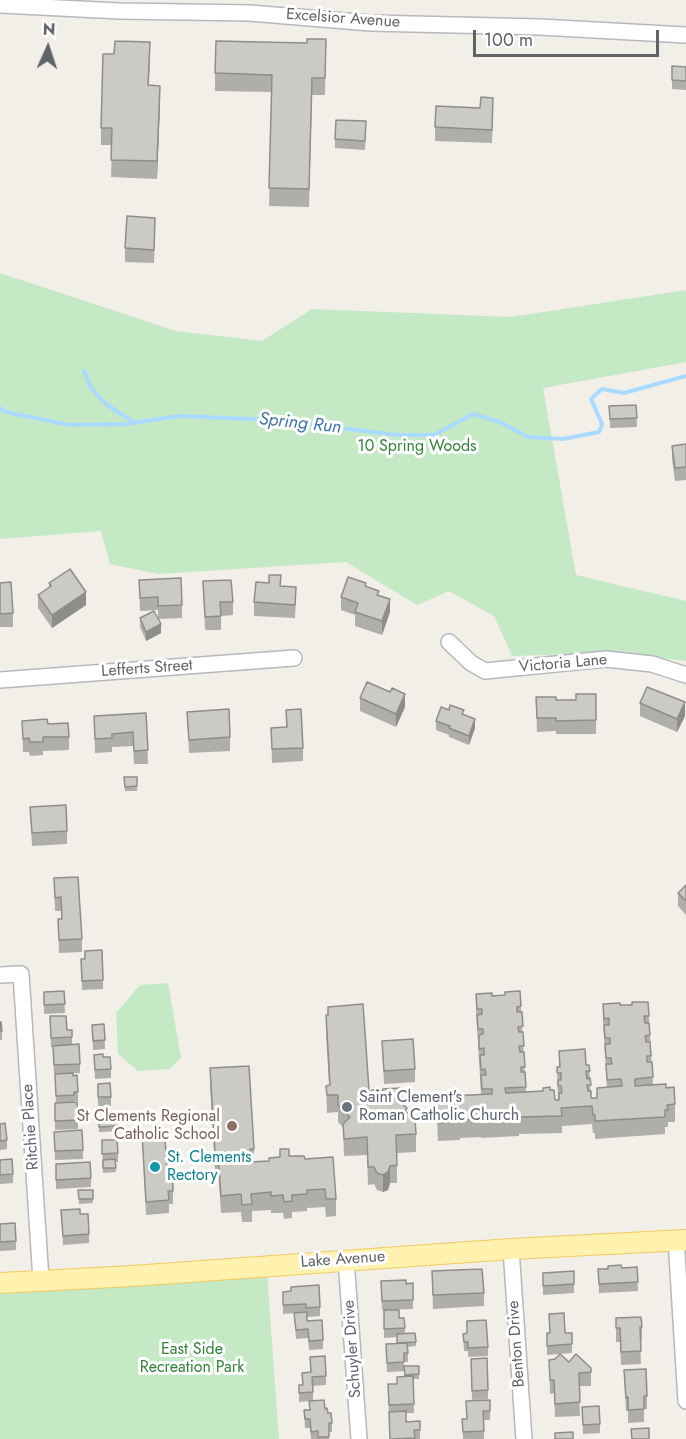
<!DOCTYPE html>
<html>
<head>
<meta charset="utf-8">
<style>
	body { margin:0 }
	#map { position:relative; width:686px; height:1439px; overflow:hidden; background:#f1efe8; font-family:Jost,sans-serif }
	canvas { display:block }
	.north { position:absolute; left:18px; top:18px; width:60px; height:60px; -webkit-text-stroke:4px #fff; paint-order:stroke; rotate:3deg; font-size:16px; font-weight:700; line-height:24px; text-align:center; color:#5f6368 }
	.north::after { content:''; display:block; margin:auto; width:21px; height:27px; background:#5f6368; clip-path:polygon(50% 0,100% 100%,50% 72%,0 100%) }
	.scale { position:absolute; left:473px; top:30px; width:186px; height:27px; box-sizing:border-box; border:3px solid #5f6368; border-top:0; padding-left:8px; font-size:18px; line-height:21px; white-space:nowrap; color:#5f6368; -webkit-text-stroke:4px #fff; paint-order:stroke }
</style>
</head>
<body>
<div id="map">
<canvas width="686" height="1439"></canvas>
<div class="north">N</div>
<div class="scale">100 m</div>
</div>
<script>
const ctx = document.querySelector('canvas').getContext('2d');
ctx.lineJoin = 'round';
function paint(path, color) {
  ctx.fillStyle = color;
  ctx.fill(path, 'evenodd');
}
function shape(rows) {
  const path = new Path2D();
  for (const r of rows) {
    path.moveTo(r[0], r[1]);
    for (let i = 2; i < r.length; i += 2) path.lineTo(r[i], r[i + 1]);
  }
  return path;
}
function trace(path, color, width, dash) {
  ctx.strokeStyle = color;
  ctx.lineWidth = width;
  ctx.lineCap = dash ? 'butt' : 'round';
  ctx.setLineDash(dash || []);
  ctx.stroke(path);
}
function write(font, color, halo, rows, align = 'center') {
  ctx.font = font + ' Jost,sans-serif';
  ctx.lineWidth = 6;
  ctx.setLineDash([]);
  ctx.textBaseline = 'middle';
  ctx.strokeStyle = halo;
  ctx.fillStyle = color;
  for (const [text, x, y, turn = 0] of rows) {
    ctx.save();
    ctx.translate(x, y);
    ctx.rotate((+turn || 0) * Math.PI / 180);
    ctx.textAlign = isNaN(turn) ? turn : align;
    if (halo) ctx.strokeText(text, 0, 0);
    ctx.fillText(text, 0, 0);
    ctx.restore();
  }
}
paint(shape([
	[0,273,176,331,262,341,312,309,511,317,686,290,686,362,543,388,576,575,686,601,686,661,609,653,512,656,494,616,449,591,417,605,346,562,158,574,110,564,101,531,0,539],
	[168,983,181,1058,170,1069,138,1071,118,1054,116,1013,140,985],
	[267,1273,279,1439,0,1439,0,1293]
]), '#c5e8c5');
trace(shape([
	[84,371,91,388,106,404,133,422],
	[0,408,6,412,70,425,126,424,179,416,275,420,398,435,434,435,473,414,500,422,528,437,563,439,599,432,602,424,591,399,602,389,624,393,686,376]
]), '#aadaff', 4);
const minor = shape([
	[0,5,120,11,250,13,370,23,540,27,686,35],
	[449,642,471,663,485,671,606,659,652,664,686,675],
	[0,680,294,658],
	[0,975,21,974,41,1280],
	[676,1239,686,1401],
	[511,1249,524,1439],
	[346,1259,359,1439]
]);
const major = shape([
	[0,1283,132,1276,511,1249,686,1240]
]);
trace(minor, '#b5b8bc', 18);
trace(major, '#f2c960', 22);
trace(minor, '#fff', 15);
trace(major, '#fff2af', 20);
paint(shape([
	[326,39,325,95,312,95,309,207,269,206,272,92,215,91,215,73,307,43],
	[150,60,149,85,160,103,157,179,111,177,112,145,101,145,101,128],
	[672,66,686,67,686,90,672,89],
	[493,111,492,143,435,141,435,127],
	[366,130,365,150,335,148,335,139],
	[155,231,154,263,125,262,125,248],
	[636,405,637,427,610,428,609,406],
	[686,444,686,480,675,481,672,459,672,446],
	[139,580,182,605,182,618,158,619,161,633,146,641,140,627,140,618,158,619,158,610,140,611],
	[203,581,233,602,233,615,221,616,221,630,205,630],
	[0,583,13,613,13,627,0,627],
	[49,583,86,605,52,628,38,608,38,595,49,587],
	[281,586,296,600,295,618,254,616,254,602],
	[366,587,379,595,390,612,382,635,355,626,355,615,341,610,341,597],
	[596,694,596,734,556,734,556,731,537,732,536,697,556,700,576,700],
	[360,698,405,707,396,727,360,711],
	[640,703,685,716,677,732,640,716],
	[286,710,303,748,303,761,272,763,271,728,286,727],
	[187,712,230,737,230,751,189,753],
	[146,713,148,764,134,764,133,746,112,747,112,752,95,753,94,716],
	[464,715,475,728,469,745,449,737,449,735,436,730,436,721],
	[22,721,48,724,69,737,69,750,43,751,43,755,30,756,29,752,23,752],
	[124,777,137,777,137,791,125,791],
	[30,807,67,831,67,844,32,846],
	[54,878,82,939,82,952,59,953,58,919,62,919,61,911,55,911],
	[686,885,686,915,678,906,678,893],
	[85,951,103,980,103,989,82,990,81,959,85,959],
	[64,991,65,1013,44,1014,44,992],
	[520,991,526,1092,550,1090,555,1100,558,1100,557,1067,559,1067,559,1051,586,1065,589,1065,591,1098,597,1098,597,1088,607,1087,603,1022,603,1004,620,1005,632,1005,648,1002,653,1085,666,1088,675,1104,675,1122,668,1122,668,1127,665,1127,665,1134,595,1139,595,1133,593,1133,592,1124,562,1126,562,1133,519,1134,519,1136,481,1138,481,1137,460,1138,460,1140,438,1141,436,1097,481,1094,476,1011,476,994,492,996,505,995],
	[328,1007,369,1090,371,1093,382,1092,402,1104,407,1112,416,1134,416,1152,397,1153,397,1183,390,1183,388,1190,383,1192,377,1190,374,1184,368,1185,367,1155,344,1156,343,1127,338,1122,338,1112,327,1113,326,1086,329,1085,326,1033,326,1015,328,1015],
	[50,1016,67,1030,72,1030,72,1044,80,1064,80,1073,73,1073,78,1092,78,1101,74,1101,78,1120,78,1129,55,1130,55,1103,56,1103,55,1074,58,1074,54,1074,53,1047,51,1047],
	[0,1022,2,1031,2,1040,0,1040],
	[104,1024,105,1049,93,1050,92,1025],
	[382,1041,415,1069,415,1082,384,1084],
	[94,1055,103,1057,111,1069,111,1078,95,1079],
	[210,1068,254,1149,254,1162,269,1161,280,1157,280,1149,289,1156,305,1159,336,1199,336,1216,326,1217,325,1207,307,1208,307,1211,292,1212,292,1218,284,1219,283,1213,271,1213,271,1210,252,1211,252,1222,242,1222,241,1212,221,1213,218,1169,215,1169,210,1085],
	[98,1084,111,1097,111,1106,98,1106],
	[117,1114,118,1131,99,1132,99,1119,111,1119],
	[0,1124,7,1140,7,1149,0,1150],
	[54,1132,83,1150,83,1159,55,1160],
	[142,1134,159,1138,173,1191,173,1204,169,1204,169,1213,146,1215],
	[102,1140,118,1153,118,1162,115,1162,116,1172,103,1173],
	[0,1160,13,1174,13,1183,0,1184],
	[56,1164,91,1178,91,1187,56,1189],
	[78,1190,93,1190,93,1203,79,1204],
	[61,1210,80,1214,89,1234,89,1243,63,1245],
	[0,1224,16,1241,16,1250,0,1251],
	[637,1267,638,1291,599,1293,598,1269],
	[432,1271,484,1293,484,1306,433,1309],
	[574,1271,574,1293,543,1295,543,1273],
	[381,1281,413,1283,413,1309,382,1310],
	[283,1292,320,1307,320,1316,307,1317,307,1321,323,1340,323,1349,309,1350,308,1338,296,1339,294,1313,283,1314],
	[384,1310,399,1318,404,1318,405,1333,416,1342,416,1346,408,1347,408,1362,404,1362,404,1371,387,1372,386,1344,397,1344,397,1337,384,1338],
	[549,1314,565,1333,572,1333,572,1353,560,1354,569,1362,591,1368,591,1386,579,1386,580,1416,555,1417,554,1393,550,1394,549,1360,555,1359,560,1354,547,1355,547,1333,550,1333],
	[616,1318,642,1327,642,1340,640,1341,641,1364,621,1365,620,1342,616,1342],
	[463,1334,488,1347,488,1356,468,1357,468,1351,464,1351],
	[310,1357,326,1376,326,1385,313,1386,313,1401,325,1409,328,1413,332,1423,332,1432,329,1432,329,1439,311,1439,310,1428,305,1428,304,1410,309,1410,309,1401,299,1402,299,1385,303,1385,302,1373,310,1372],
	[404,1366,419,1366,419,1379,413,1379,414,1413,406,1413,406,1422,420,1421,420,1439,390,1439,388,1393,404,1376],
	[471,1368,488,1390,488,1399,472,1400],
	[624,1370,647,1396,647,1409,644,1409,644,1422,628,1423,628,1411,626,1411],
	[490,1400,490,1420,484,1420,484,1439,463,1439,462,1419,467,1419],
	[582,1407,600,1424,600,1433,583,1434]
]), '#afaea9');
paint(shape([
	[160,86,160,103,157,179,157,161],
	[86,592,86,605,52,628,52,615],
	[390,599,390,612,382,635,382,621],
	[161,624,161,633,146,641,146,632],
	[405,694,405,707,396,727,396,714],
	[685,702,685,716,677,732,677,719],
	[475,719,475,728,469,745,469,736],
	[390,1166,390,1183,388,1190,383,1192,383,1175]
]), '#8f8d8a');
const building = shape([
	[307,39,326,39,325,78,312,78,309,189,269,188,272,75,215,73,216,41,307,43,307,39],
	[115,41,150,42,148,85,160,86,157,161,111,160,112,128,101,128,103,54,114,54,115,41],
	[672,66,686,67,686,81,672,80,672,66],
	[481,97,493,98,492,130,435,127,436,106,480,108,481,97],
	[336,120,366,121,365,141,335,139,336,120],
	[127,216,155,218,154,250,125,248,127,216],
	[636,405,637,418,610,419,609,406,636,405],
	[686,444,686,467,675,468,672,446,686,444],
	[70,569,86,592,52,615,38,595,51,586,49,583,70,569],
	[269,575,281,575,280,586,296,587,295,605,254,602,256,582,269,583,269,575],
	[348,577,366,583,365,586,379,591,377,595,390,599,382,621,355,612,358,603,341,597,348,577],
	[181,578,182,605,158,606,158,597,140,598,139,580,181,578],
	[231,580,233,602,220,602,221,616,205,617,203,581,231,580],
	[11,582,13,613,0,614,0,583,11,582],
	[154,611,161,624,146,632,140,618,154,611],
	[367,682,390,692,392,688,405,694,396,714,360,698,367,682],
	[647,687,685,702,677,719,640,703,647,687],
	[576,694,596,694,596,720,556,721,556,718,537,718,536,697,556,697,556,700,576,700,576,694],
	[450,705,464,710,462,714,475,719,469,736,449,728,450,726,436,721,441,707,449,710,450,705],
	[229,709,230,737,189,740,187,712,229,709],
	[301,709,303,748,272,749,271,728,287,727,286,710,301,709],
	[146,713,148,750,134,751,133,732,112,734,112,738,95,739,94,716,146,713],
	[47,719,48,724,68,723,69,737,43,737,43,742,30,742,29,738,23,739,22,721,47,719],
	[124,777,137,777,137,786,125,787,124,777],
	[66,805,67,831,32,833,30,807,66,805],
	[78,877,82,939,59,940,58,919,62,919,61,897,55,898,54,878,78,877],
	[686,885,686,901,678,893,686,885],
	[102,950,103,980,82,981,81,959,85,959,85,951,102,950],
	[64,991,65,1004,44,1005,44,992,64,991],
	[520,991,521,1006,517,1007,517,1012,522,1012,523,1026,518,1027,519,1032,523,1032,524,1046,519,1046,520,1052,524,1052,525,1067,521,1067,521,1072,525,1072,526,1087,505,1088,506,1093,543,1091,543,1088,550,1087,550,1090,554,1090,555,1100,559,1100,559,1093,562,1093,561,1086,558,1086,558,1080,561,1080,561,1073,557,1073,557,1067,560,1067,559,1051,585,1049,586,1065,589,1065,590,1071,586,1071,587,1079,590,1078,591,1085,587,1085,588,1091,591,1091,591,1098,597,1098,597,1088,622,1086,621,1079,607,1080,606,1064,612,1064,611,1058,606,1058,605,1044,610,1044,610,1038,605,1038,604,1025,609,1025,609,1018,604,1019,603,1004,620,1003,620,1005,632,1005,632,1002,648,1002,649,1016,644,1016,645,1023,649,1023,650,1035,645,1036,646,1042,650,1042,651,1056,647,1056,647,1062,652,1062,653,1077,635,1079,635,1086,666,1084,666,1088,674,1087,675,1104,667,1105,668,1110,665,1110,665,1117,595,1121,595,1115,593,1115,592,1106,561,1108,562,1116,518,1117,519,1119,481,1121,481,1119,460,1120,460,1122,438,1123,436,1097,442,1097,442,1095,449,1094,449,1096,492,1094,492,1089,482,1089,481,1075,486,1075,485,1069,481,1070,480,1055,484,1055,484,1048,479,1049,479,1035,483,1034,483,1029,478,1029,477,1015,482,1014,482,1009,477,1009,476,994,492,993,492,996,505,995,505,992,520,991],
	[363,1004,369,1090,371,1093,372,1090,380,1090,382,1092,383,1089,401,1088,402,1104,407,1108,405,1111,415,1119,416,1134,396,1135,397,1165,390,1166,388,1172,383,1175,377,1173,374,1167,368,1167,367,1137,344,1139,343,1124,350,1117,338,1105,338,1095,327,1095,326,1086,330,1085,326,1015,328,1015,328,1007,363,1004],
	[50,1016,66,1016,67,1030,72,1030,72,1037,51,1038,50,1016],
	[0,1022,1,1022,2,1031,0,1031,0,1022],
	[104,1024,105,1040,93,1041,92,1025,104,1024],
	[413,1039,415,1069,384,1071,382,1041,413,1039],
	[79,1044,80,1064,54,1065,53,1046,79,1044],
	[103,1054,103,1057,110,1057,111,1069,95,1070,94,1055,103,1054],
	[249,1066,254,1149,250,1149,251,1162,269,1161,269,1158,280,1157,280,1149,289,1149,289,1156,304,1156,305,1159,333,1157,336,1199,326,1199,325,1189,307,1190,307,1194,292,1195,292,1201,284,1202,283,1195,271,1196,271,1192,251,1194,252,1204,242,1205,241,1194,221,1196,218,1152,215,1152,210,1068,249,1066],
	[73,1073,73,1076,77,1075,78,1092,74,1092,74,1095,56,1096,55,1074,73,1073],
	[110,1083,111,1097,98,1097,98,1084,110,1083],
	[77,1102,78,1120,55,1121,55,1103,77,1102],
	[117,1114,118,1126,99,1127,99,1119,111,1119,111,1115,117,1114],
	[5,1123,7,1140,0,1141,0,1124,5,1123],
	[82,1130,83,1150,55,1151,54,1132,82,1130],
	[159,1133,159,1138,165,1138,167,1169,172,1169,173,1191,168,1191,169,1200,146,1202,142,1134,159,1133],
	[102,1140,117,1140,118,1153,102,1154,102,1140],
	[12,1159,13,1174,0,1175,0,1160,12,1159],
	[115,1159,116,1168,103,1168,103,1160,115,1159],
	[90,1162,91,1178,56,1180,56,1164,90,1162],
	[78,1190,93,1190,93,1199,79,1199,78,1190],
	[80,1209,80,1214,88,1214,89,1234,63,1236,61,1210,80,1209],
	[15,1223,16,1241,0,1242,0,1224,15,1223],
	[621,1265,622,1268,637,1267,638,1282,599,1284,598,1269,608,1269,608,1266,621,1265],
	[482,1269,484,1293,433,1295,432,1271,482,1269],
	[574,1271,574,1284,543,1286,543,1273,574,1271],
	[406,1280,406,1284,413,1283,413,1300,382,1301,381,1281,406,1280],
	[319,1285,320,1307,306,1308,306,1304,283,1305,283,1292,291,1291,291,1287,319,1285],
	[384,1310,399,1310,399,1318,404,1318,405,1328,384,1329,384,1310],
	[307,1312,307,1321,322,1320,323,1340,309,1341,308,1329,296,1330,294,1313,307,1312],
	[564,1313,565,1333,572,1333,572,1344,547,1346,547,1333,550,1333,549,1314,564,1313],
	[641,1317,642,1327,640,1327,641,1351,621,1352,620,1328,616,1328,616,1318,641,1317],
	[486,1320,488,1347,468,1348,468,1342,464,1342,463,1334,467,1333,467,1321,486,1320],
	[415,1333,416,1342,397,1343,397,1334,415,1333],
	[407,1343,408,1353,404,1353,404,1362,387,1363,386,1344,407,1343],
	[560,1354,569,1362,576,1354,591,1368,591,1372,579,1373,580,1402,555,1404,554,1380,550,1380,549,1360,555,1359,560,1354],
	[325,1356,326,1376,312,1377,313,1392,299,1393,299,1385,303,1385,302,1373,311,1372,310,1357,325,1356],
	[487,1358,488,1390,472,1391,471,1359,487,1358],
	[404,1366,419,1366,419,1374,405,1375,404,1366],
	[646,1369,647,1396,644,1396,644,1409,628,1410,628,1397,626,1398,624,1370,646,1369],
	[413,1376,414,1404,389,1405,388,1384,397,1384,397,1377,413,1376],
	[324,1400,325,1409,327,1408,328,1413,331,1413,332,1423,329,1423,329,1437,318,1437,318,1431,311,1432,310,1419,305,1419,304,1410,310,1410,309,1401,324,1400],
	[490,1400,490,1411,483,1411,484,1431,463,1432,462,1419,467,1419,466,1401,490,1400],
	[599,1406,600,1424,583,1425,582,1407,599,1406],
	[406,1411,406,1422,420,1421,420,1430,414,1430,415,1438,390,1439,389,1412,406,1411],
	[649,1428,649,1439,632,1439,631,1429,649,1428],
	[573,1432,573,1439,555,1439,555,1433,573,1432]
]);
paint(building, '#cccac5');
trace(building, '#8f8d8a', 1.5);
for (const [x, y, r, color] of [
	[347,1107,6,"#6b7280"],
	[232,1126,6,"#8d6e63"],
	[155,1167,6,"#0f9aa8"]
]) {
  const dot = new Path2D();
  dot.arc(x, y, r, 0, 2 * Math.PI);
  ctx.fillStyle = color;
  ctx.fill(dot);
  trace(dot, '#fff', 2);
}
write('16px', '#5f6368', '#fff', [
	["Excelsior Avenue",343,19,4],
	["Victoria Lane",563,664,-5],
	["Lefferts Street",147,669,-4],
	["Ritchie Place",31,1127,-94],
	["Lake Avenue",343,1260,-4],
	["Benton Drive",517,1344,-94],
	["Schuyler Drive",353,1349,-94]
]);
write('16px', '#348238', '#fff', [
	["10 Spring Woods",417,447],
	["East Side",192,1350],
	["Recreation Park",192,1368]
]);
write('16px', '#5b616d', '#fff', [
	["Saint Clement's",359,1098],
	["Roman Catholic Church",359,1116]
], 'left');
write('16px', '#785e54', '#fff', [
	["St Clements Regional",220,1117],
	["Catholic School",220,1135]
], 'right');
write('16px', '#0d838f', '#fff', [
	["St. Clements",167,1158],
	["Rectory",167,1176]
], 'left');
write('italic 18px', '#4174aa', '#fff', [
	["Spring Run",300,424,6]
]);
</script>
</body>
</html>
